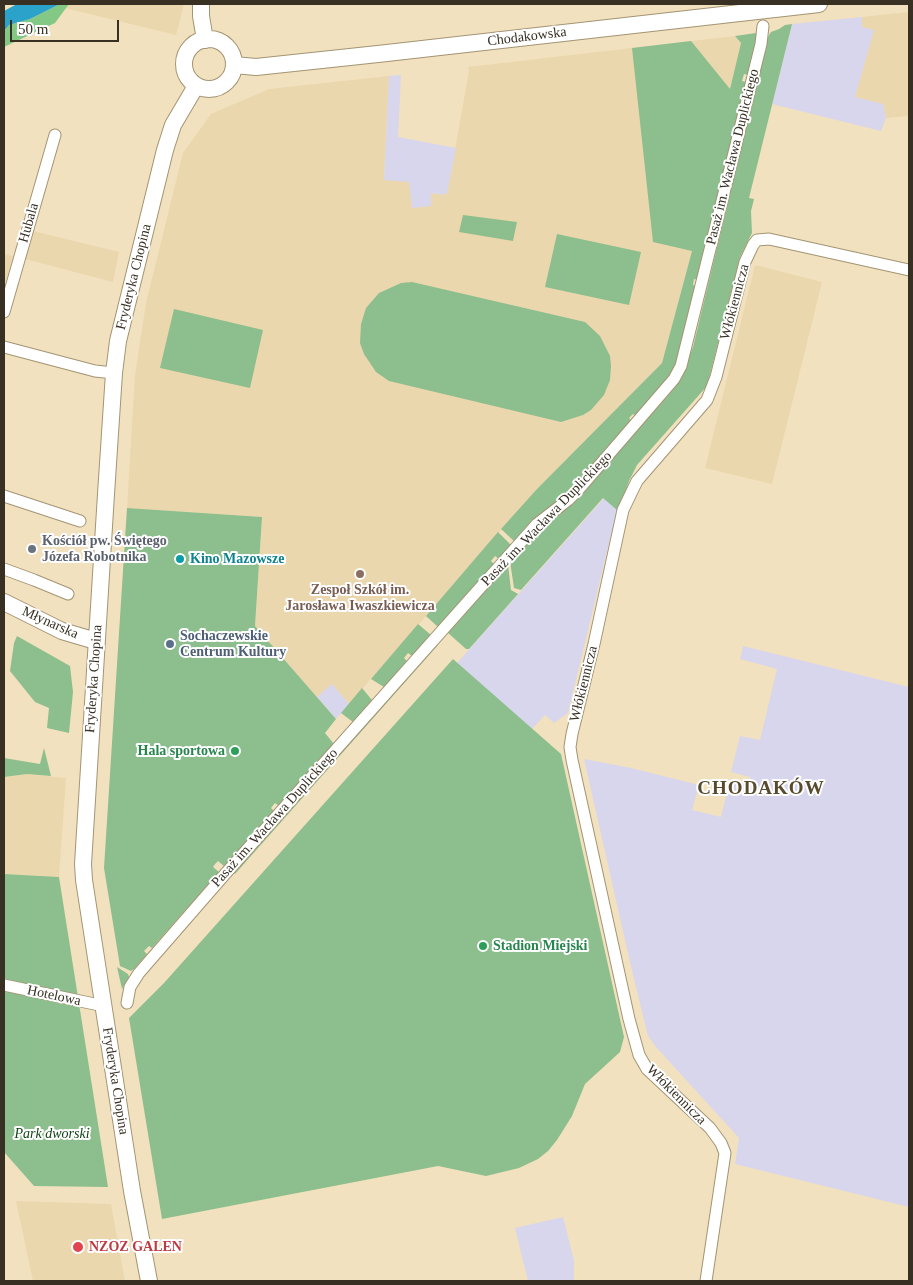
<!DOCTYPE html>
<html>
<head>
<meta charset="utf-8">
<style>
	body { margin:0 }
	#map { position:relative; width:913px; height:1285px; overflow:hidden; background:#f2e1be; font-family:Georgia,serif }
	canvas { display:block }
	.frame { position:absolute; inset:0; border:5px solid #373023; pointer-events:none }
	.scale { position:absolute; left:10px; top:20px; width:109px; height:22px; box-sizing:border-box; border:2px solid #373023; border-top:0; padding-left:6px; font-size:15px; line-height:18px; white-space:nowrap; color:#373023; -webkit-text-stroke:4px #fff; paint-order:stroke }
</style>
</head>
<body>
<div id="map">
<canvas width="913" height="1285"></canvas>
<div class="frame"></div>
<div class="scale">50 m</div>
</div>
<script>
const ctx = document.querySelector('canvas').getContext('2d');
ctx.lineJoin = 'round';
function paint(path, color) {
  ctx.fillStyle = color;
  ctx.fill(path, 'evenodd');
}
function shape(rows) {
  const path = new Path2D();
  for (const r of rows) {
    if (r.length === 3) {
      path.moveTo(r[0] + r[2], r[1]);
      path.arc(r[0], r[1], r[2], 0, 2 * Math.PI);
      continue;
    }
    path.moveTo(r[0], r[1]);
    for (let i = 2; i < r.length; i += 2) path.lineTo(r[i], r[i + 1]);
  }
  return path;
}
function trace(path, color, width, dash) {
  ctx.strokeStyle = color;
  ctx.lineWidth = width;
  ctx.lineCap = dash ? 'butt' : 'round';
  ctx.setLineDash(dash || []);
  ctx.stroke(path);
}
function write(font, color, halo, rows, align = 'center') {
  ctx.font = font + ' Georgia,serif';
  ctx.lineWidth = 4;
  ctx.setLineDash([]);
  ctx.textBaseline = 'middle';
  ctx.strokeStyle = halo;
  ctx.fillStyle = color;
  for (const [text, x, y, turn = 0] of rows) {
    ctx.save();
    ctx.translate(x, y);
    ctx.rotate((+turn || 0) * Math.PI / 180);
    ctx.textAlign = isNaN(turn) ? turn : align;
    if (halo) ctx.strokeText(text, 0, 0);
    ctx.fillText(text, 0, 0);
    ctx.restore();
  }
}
paint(shape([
	[69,4,184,4,176,35,65,8],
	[909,12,909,116,886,118,883,104,855,97,873,30,862,27,862,17],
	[735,36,741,43,692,251,662,363,537,489,349,704,333,685,317,697,255,626,262,517,127,508,135,375,146,303,183,153,211,114,269,89,389,76,384,180,409,181,431,206,431,193,444,195,445,193,447,194,469,71,468,67],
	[33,231,119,252,113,282,25,259],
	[4,254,13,256,4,288],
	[755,265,822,282,772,484,705,468],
	[27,774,66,778,59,877,4,874,4,777],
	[16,1201,111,1204,125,1281,33,1281]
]), '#ebd7ad');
paint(shape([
	[862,17,862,27,874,30,855,97,883,104,886,118,881,131,772,104,792,24],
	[401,75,398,137,456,148,447,194,445,193,444,195,431,193,431,206,412,208,409,182,384,180,389,76],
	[604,498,617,510,568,713,554,723,545,715,532,729,457,663],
	[743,646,909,687,909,1207,735,1164,739,1138,656,1047,648,1036,630,962,584,759,631,768,699,785,692,810,721,817,730,781,748,785,750,777,731,772,740,736,760,740,777,669,740,659],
	[332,684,349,704,336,719,317,697],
	[563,1217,574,1261,574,1281,528,1281,515,1228]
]), '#d8d6ec');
paint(shape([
	[792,24,749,198,754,199,751,211,752,233,740,257,707,386,637,465,629,481,620,507,617,510,603,498,521,590,514,588,510,561,545,523,569,507,578,498,672,391,681,378,693,347,768,37,771,32,779,29,785,25],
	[756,33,758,34,748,75,744,74,742,81,746,82,699,280,694,279,693,285,697,286,678,361,668,379,636,416,633,414,629,418,632,421,564,497,544,511,530,523,514,541,501,529,537,489,662,363,692,251,653,242,632,48,691,41,730,89,741,43,735,36],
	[463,215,517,222,513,241,459,232],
	[557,234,641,252,629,305,545,287],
	[412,282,585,322,600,336,610,356,611,366,610,380,604,395,591,410,583,415,561,422,389,381,376,372,364,354,360,343,361,324,366,308,379,293,401,283],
	[174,309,263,330,250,388,160,368],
	[127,508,262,517,255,626,336,719,325,733,334,744,279,806,275,803,271,808,274,811,225,867,218,861,215,864,213,867,219,872,152,948,149,946,144,951,147,954,134,969,131,971,120,966,104,868],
	[498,532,511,545,499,559,495,556,491,561,494,564,438,627,426,616],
	[508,565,511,590,518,594,469,649,466,649,447,632],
	[418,624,431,635,412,656,408,653,404,658,407,661,384,687,371,679],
	[17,636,70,666,73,692,69,733,47,728,49,708,35,702,10,671,14,643],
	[437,644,438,645,235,874,234,873],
	[453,659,561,754,624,1037,620,1052,585,1084,572,1116,557,1140,548,1151,538,1159,519,1168,486,1176,438,1166,162,1219,129,1018,164,983],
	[362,688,372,700,353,722,341,713],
	[44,748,51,776,27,774,4,777,4,758,40,764],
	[4,874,59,877,108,1187,34,1186,4,1152],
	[117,967,128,974,129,977,122,989]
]), '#8dbe8d');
paint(shape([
	[60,4,69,4,55,23,4,47,4,31,9,25,30,19]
]), '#84c886');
paint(shape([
	[17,4,60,4,30,19,9,25,4,31,4,11]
]), '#2aa2c9');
const street = shape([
	[4,312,55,135],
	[4,347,95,371,114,373],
	[4,496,80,521],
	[4,569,34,580,68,594],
	[4,985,104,1006],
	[127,1003,130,987,139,973,226,873,537,524,568,500,579,489,674,379,681,366,761,44,763,26],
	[706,1281,725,1153,721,1143,710,1128,647,1069,639,1055,629,1019,587,828,572,760,570,747,572,734,594,644,623,510,637,481,707,400,716,377,745,262,753,245,757,240,769,239,909,270]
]);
const secondary = shape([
	[201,4,201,16,205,40],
	[209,64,25],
	[234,65,256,67,378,54,819,4],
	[4,602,62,631,96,641],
	[149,1281,132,1191,84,880,83,864,106,494,114,373,118,341,165,150,173,125,196,86]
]);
trace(street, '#a39473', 13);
trace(secondary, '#a39473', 18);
trace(street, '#fff', 11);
trace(secondary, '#fff', 16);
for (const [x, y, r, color] of [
	[32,549,5,"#6b7280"],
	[180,559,5,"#0f9aa8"],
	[360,574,5,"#8d6e63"],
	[170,644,5,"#5c6f8a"],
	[235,751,5,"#2e9e5b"],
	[483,946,5,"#2e9e5b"],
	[78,1247,6,"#e0444e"]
]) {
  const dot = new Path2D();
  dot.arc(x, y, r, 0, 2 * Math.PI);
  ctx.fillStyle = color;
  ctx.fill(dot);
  trace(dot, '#fff', 2);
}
write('14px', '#373023', '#fff', [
	["Chodakowska",527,37,-7],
	["Pasaż im. Wacława Duplickiego",733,157,-76],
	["Hubala",29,223,-74],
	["Fryderyka Chopina",134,277,-76],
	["Włókiennicza",735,302,-75],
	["Pasaż im. Wacława Duplickiego",547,519,-46],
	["Młynarska",50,623,24],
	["Fryderyka Chopina",94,679,-86],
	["Włókiennicza",584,684,-76],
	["Pasaż im. Wacława Duplickiego",275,818,-48],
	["Hotelowa",54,996,12],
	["Fryderyka Chopina",115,1081,81],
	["Włókiennicza",676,1095,45]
]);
write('bold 14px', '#5b616d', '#fff', [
	["Kościół pw. Świętego",42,541],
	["Józefa Robotnika",42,557]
], 'left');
write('bold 14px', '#0d838f', '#fff', [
	["Kino Mazowsze",190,559]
], 'left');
write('bold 14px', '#785e54', '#fff', [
	["Zespoł Szkół im.",360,590],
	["Jarosława Iwaszkiewicza",360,606]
]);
write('bold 14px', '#4e5e75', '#fff', [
	["Sochaczewskie",180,636],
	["Centrum Kultury",180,652]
], 'left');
write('bold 14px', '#27864d', '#fff', [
	["Hala sportowa",225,751],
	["Stadion Miejski",493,946,"left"]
], 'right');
write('italic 14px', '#124217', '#fff', [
	["Park dworski",52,1134]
]);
write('bold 14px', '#be3a42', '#fff', [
	["NZOZ GALEN",89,1247]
], 'left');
ctx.letterSpacing = '1px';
write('bold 19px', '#584a2c', '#fff', [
	["CHODAKÓW",761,789]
]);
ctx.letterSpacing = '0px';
</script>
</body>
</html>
